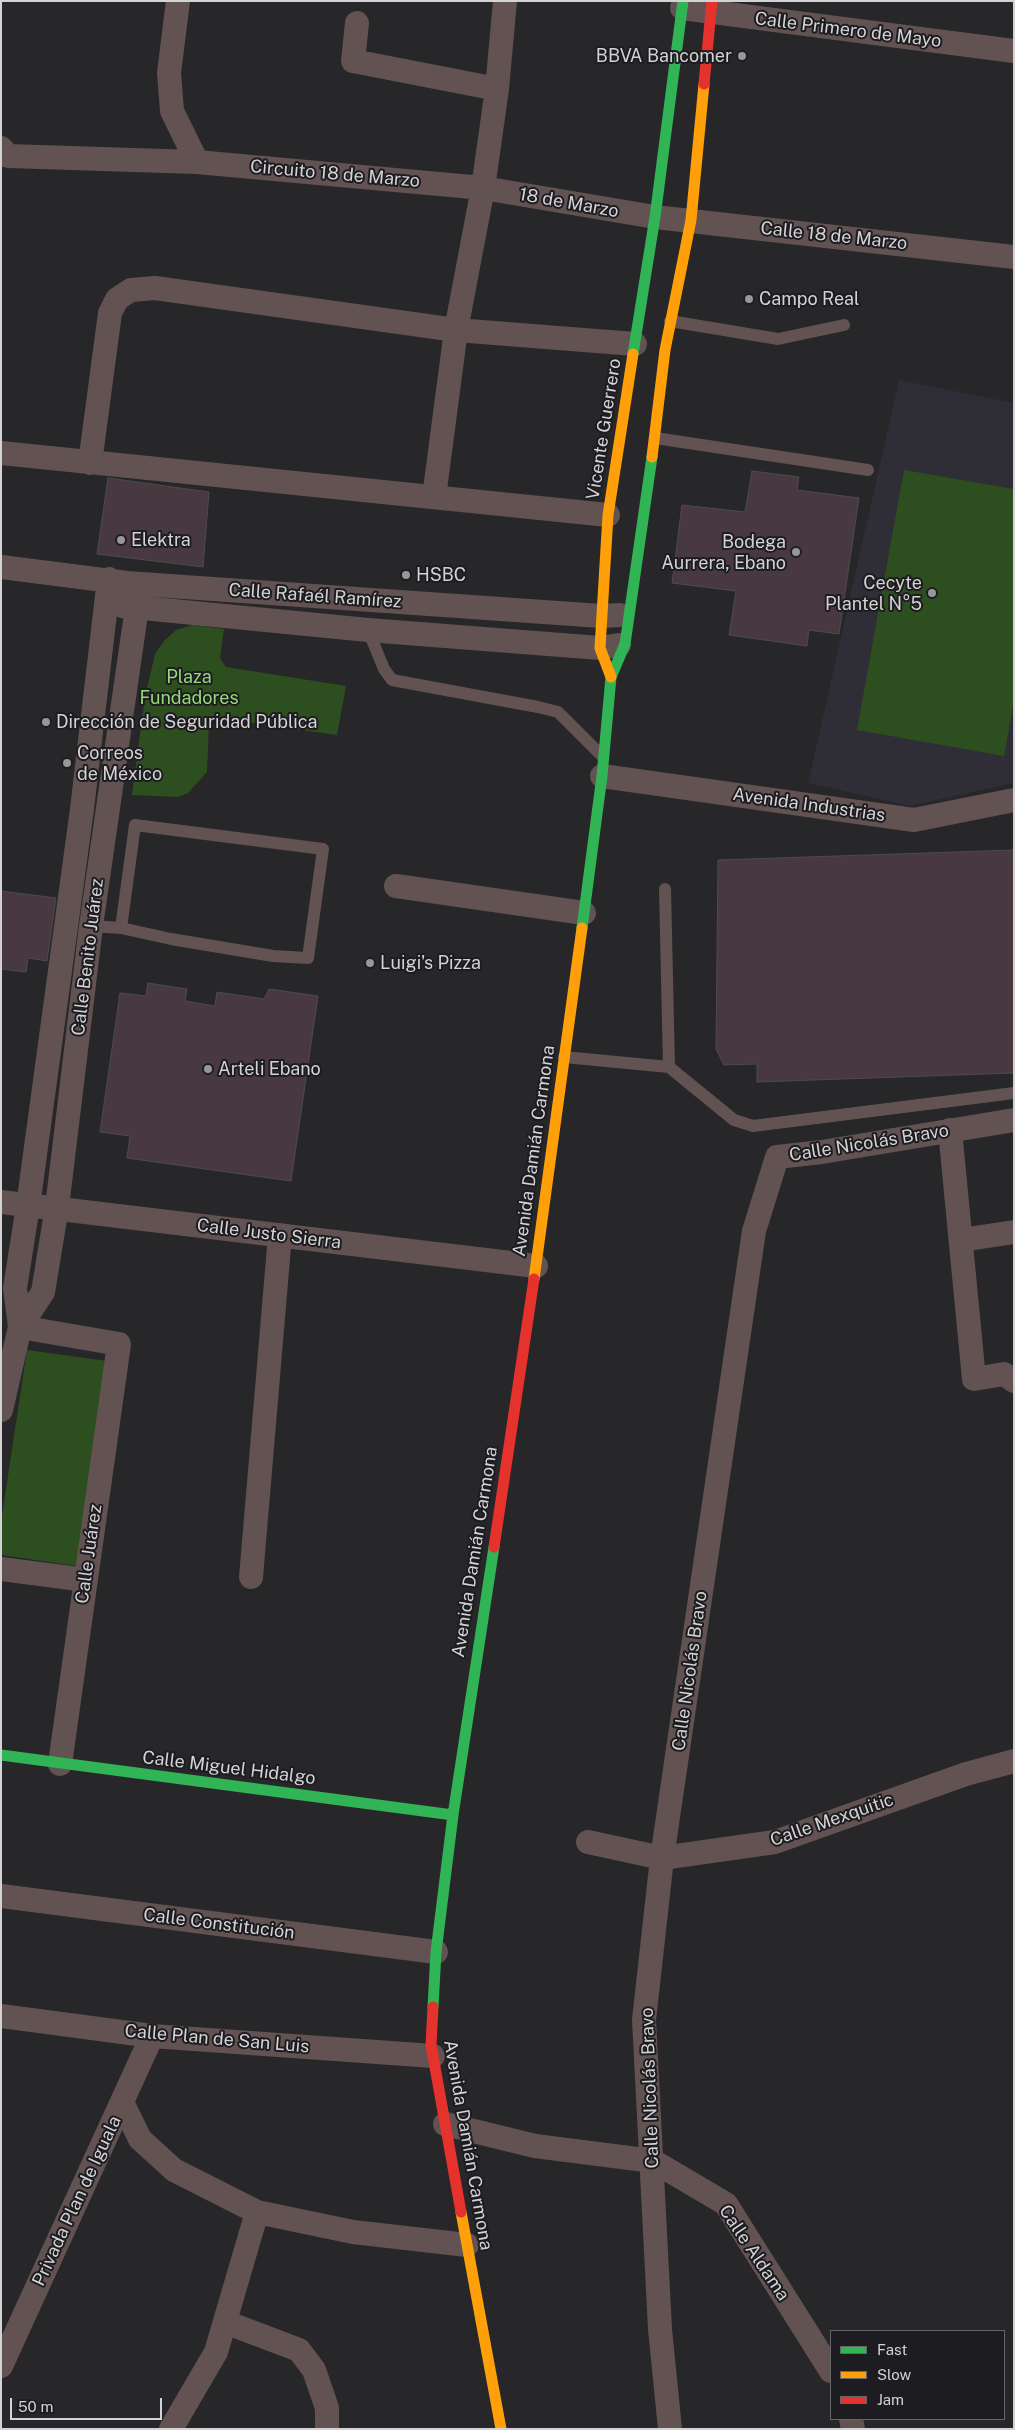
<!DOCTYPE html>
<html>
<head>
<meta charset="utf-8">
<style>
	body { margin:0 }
	#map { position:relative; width:1015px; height:2430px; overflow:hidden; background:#272629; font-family:"Public Sans",sans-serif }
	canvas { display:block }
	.frame { position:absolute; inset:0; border:2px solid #d3d2d5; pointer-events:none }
	.legend { position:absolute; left:830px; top:2330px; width:175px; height:90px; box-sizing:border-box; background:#1d1c20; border:1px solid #666568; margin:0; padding:6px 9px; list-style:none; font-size:15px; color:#d3d2d5 }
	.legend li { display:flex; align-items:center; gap:10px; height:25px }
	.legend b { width:25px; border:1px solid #666568 }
	.scale { position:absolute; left:10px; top:2398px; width:152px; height:22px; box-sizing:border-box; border:2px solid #d3d2d5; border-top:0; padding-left:6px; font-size:15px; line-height:18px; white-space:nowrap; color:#d3d2d5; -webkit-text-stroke:4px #1d1c20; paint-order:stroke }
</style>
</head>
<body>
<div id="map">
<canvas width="1015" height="2430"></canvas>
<div class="frame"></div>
<ul class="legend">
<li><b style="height:6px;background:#30b455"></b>Fast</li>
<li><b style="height:6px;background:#ff9f0a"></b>Slow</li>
<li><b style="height:6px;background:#e5322d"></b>Jam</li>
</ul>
<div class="scale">50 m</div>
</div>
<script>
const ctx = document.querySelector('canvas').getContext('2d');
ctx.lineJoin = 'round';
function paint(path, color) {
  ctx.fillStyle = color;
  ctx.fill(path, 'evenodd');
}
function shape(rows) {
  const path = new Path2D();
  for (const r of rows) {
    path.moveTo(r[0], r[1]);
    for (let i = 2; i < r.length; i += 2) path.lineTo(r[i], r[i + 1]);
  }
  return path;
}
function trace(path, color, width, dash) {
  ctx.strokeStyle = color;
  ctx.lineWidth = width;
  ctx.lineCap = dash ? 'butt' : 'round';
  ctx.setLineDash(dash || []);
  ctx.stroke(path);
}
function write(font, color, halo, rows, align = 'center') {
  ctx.font = font + ' "Public Sans",sans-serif';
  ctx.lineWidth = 4;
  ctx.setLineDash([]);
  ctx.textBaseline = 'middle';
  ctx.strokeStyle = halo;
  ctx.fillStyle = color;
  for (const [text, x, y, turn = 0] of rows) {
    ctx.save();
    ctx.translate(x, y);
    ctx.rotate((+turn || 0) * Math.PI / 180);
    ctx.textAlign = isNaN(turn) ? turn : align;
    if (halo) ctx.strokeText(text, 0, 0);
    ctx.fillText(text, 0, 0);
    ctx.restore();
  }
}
paint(shape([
	[899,380,1014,403,1014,783,910,806,808,783]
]), '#2f2d36');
paint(shape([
	[904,470,1014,489,1014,700,1004,756,857,730],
	[193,625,224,629,220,658,226,667,346,686,337,735,219,718,209,725,207,772,188,793,178,797,132,795,145,697,155,654,164,641,176,630],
	[27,1350,107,1361,77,1566,1,1555,1,1522]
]), '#2d4f1f');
const building = shape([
	[752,471,799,477,797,490,859,498,839,634,809,630,807,646,729,635,736,591,672,583,682,505,745,512,752,471],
	[108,478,209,492,203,567,97,554,108,478],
	[1014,850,1014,1073,757,1082,757,1064,724,1065,716,1049,718,860,1014,850],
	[1,891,56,898,47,961,28,958,26,972,1,969,1,891],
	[148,983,187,989,185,1001,215,1006,217,992,264,999,269,989,318,996,291,1181,127,1158,130,1136,100,1132,120,993,146,996,148,983]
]);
paint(building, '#483941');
trace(building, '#4d4b4d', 1);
trace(shape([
	[670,321,778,339,844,325],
	[655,438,868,470],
	[368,630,384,669,392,680,538,707,558,712,602,756],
	[665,889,669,1067],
	[91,926,121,928,171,939,273,956,308,958,323,849,135,825,121,928],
	[564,1057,669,1067,734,1120,753,1126,1014,1093]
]), '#625251', 12);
trace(shape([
	[178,1,169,73,172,111,197,162],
	[682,8,1014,51],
	[357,23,353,61,497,89],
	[1,148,8,156,197,162,483,188,655,217,1014,257],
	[1,453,608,515],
	[90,463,110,313,117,299,131,290,155,288,456,330,635,344],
	[434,497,456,330,483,188,497,89,505,1],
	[1,567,127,583,601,616,620,615],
	[122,606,368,630,600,648,619,645],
	[602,776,914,820,1014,800],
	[396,886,584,913],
	[950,1130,974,1379,1004,1374,1014,1381],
	[1,1202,536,1266],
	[961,1240,1014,1232],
	[20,1327,15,1288,28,1206,82,809,109,579],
	[20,1327,119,1344,60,1764],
	[1,1410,20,1327,43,1292,57,1207,91,926,137,607,127,583],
	[1,1569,86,1580],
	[251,1577,280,1235],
	[588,1842,662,1858,775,1842,966,1774,1014,1761],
	[1,1896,436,1952],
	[1,2016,152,2036,433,2056],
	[122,2102,140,2139,174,2170,257,2212,353,2232,467,2245],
	[445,2124,535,2146,653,2161,726,2204,831,2371],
	[225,2322,299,2350,314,2370,327,2408,327,2429],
	[1,2366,152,2036],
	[851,2419,853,2429],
	[171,2429,216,2352,257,2212],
	[670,2429,660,2329,644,2020,662,1858,754,1231,777,1157,822,1152,1014,1120]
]), '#625251', 24);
trace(shape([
	[633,354,655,217,683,1],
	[582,928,602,776,611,677,625,644,652,457],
	[1,1755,453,1815],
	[433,2007,436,1952,453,1815,494,1547]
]), '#30b455', 11);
trace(shape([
	[652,457,665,350,691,220,704,84],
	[611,677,600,648,608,515,633,354],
	[534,1279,582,928],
	[461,2212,501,2429]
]), '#ff9f0a', 11);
trace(shape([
	[704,84,712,1],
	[494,1547,534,1279],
	[433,2007,431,2045,461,2212]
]), '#e5322d', 11);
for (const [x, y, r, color] of [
	[742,56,5,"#979699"],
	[749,299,5,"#979699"],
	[121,540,5,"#979699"],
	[796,552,5,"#979699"],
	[406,575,5,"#979699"],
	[932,593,5,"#979699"],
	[46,722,5,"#979699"],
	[67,763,5,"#979699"],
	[370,963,5,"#979699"],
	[208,1069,5,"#979699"]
]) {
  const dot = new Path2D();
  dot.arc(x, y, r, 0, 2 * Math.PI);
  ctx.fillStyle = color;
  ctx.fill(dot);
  trace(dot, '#1d1c20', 2);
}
write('18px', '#d3d2d5', '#1d1c20', [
	["Calle Primero de Mayo",848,30,7],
	["Circuito 18 de Marzo",335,174,5],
	["18 de Marzo",569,203,10],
	["Calle 18 de Marzo",834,236,6],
	["Vicente Guerrero",604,429,-81],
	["Calle Rafaél Ramírez",315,596,4],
	["Avenida Industrias",809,805,8],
	["Calle Benito Juárez",88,957,-83],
	["Calle Nicolás Bravo",869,1143,-9],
	["Avenida Damián Carmona",534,1151,-82],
	["Calle Justo Sierra",269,1234,7],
	["Avenida Damián Carmona",475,1552,-81],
	["Calle Juárez",89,1554,-82],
	["Calle Nicolás Bravo",690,1671,-82],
	["Calle Miguel Hidalgo",229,1768,7],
	["Calle Mexquitic",832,1820,-19],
	["Calle Constitución",219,1924,7],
	["Calle Plan de San Luis",217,2039,5],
	["Calle Nicolás Bravo",650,2088,-92],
	["Avenida Damián Carmona",468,2145,80],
	["Privada Plan de Iguala",77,2201,-65],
	["Calle Aldama",754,2253,56]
]);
write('18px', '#d3d2d5', '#1d1c20', [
	["BBVA Bancomer",732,56,"right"],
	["Campo Real",759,299],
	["Elektra",131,540],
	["Bodega",786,542,"right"],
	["Aurrera, Ebano",786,563,"right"],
	["HSBC",416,575],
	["Cecyte",922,583,"right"],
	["Plantel N°5",922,604,"right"],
	["Dirección de Seguridad Pública",56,722],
	["Correos",77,753],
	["de México",77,774],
	["Luigi's Pizza",380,963],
	["Arteli Ebano",218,1069]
], 'left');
write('18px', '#95da79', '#1d1c20', [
	["Plaza",189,677],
	["Fundadores",189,698]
]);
</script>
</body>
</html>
